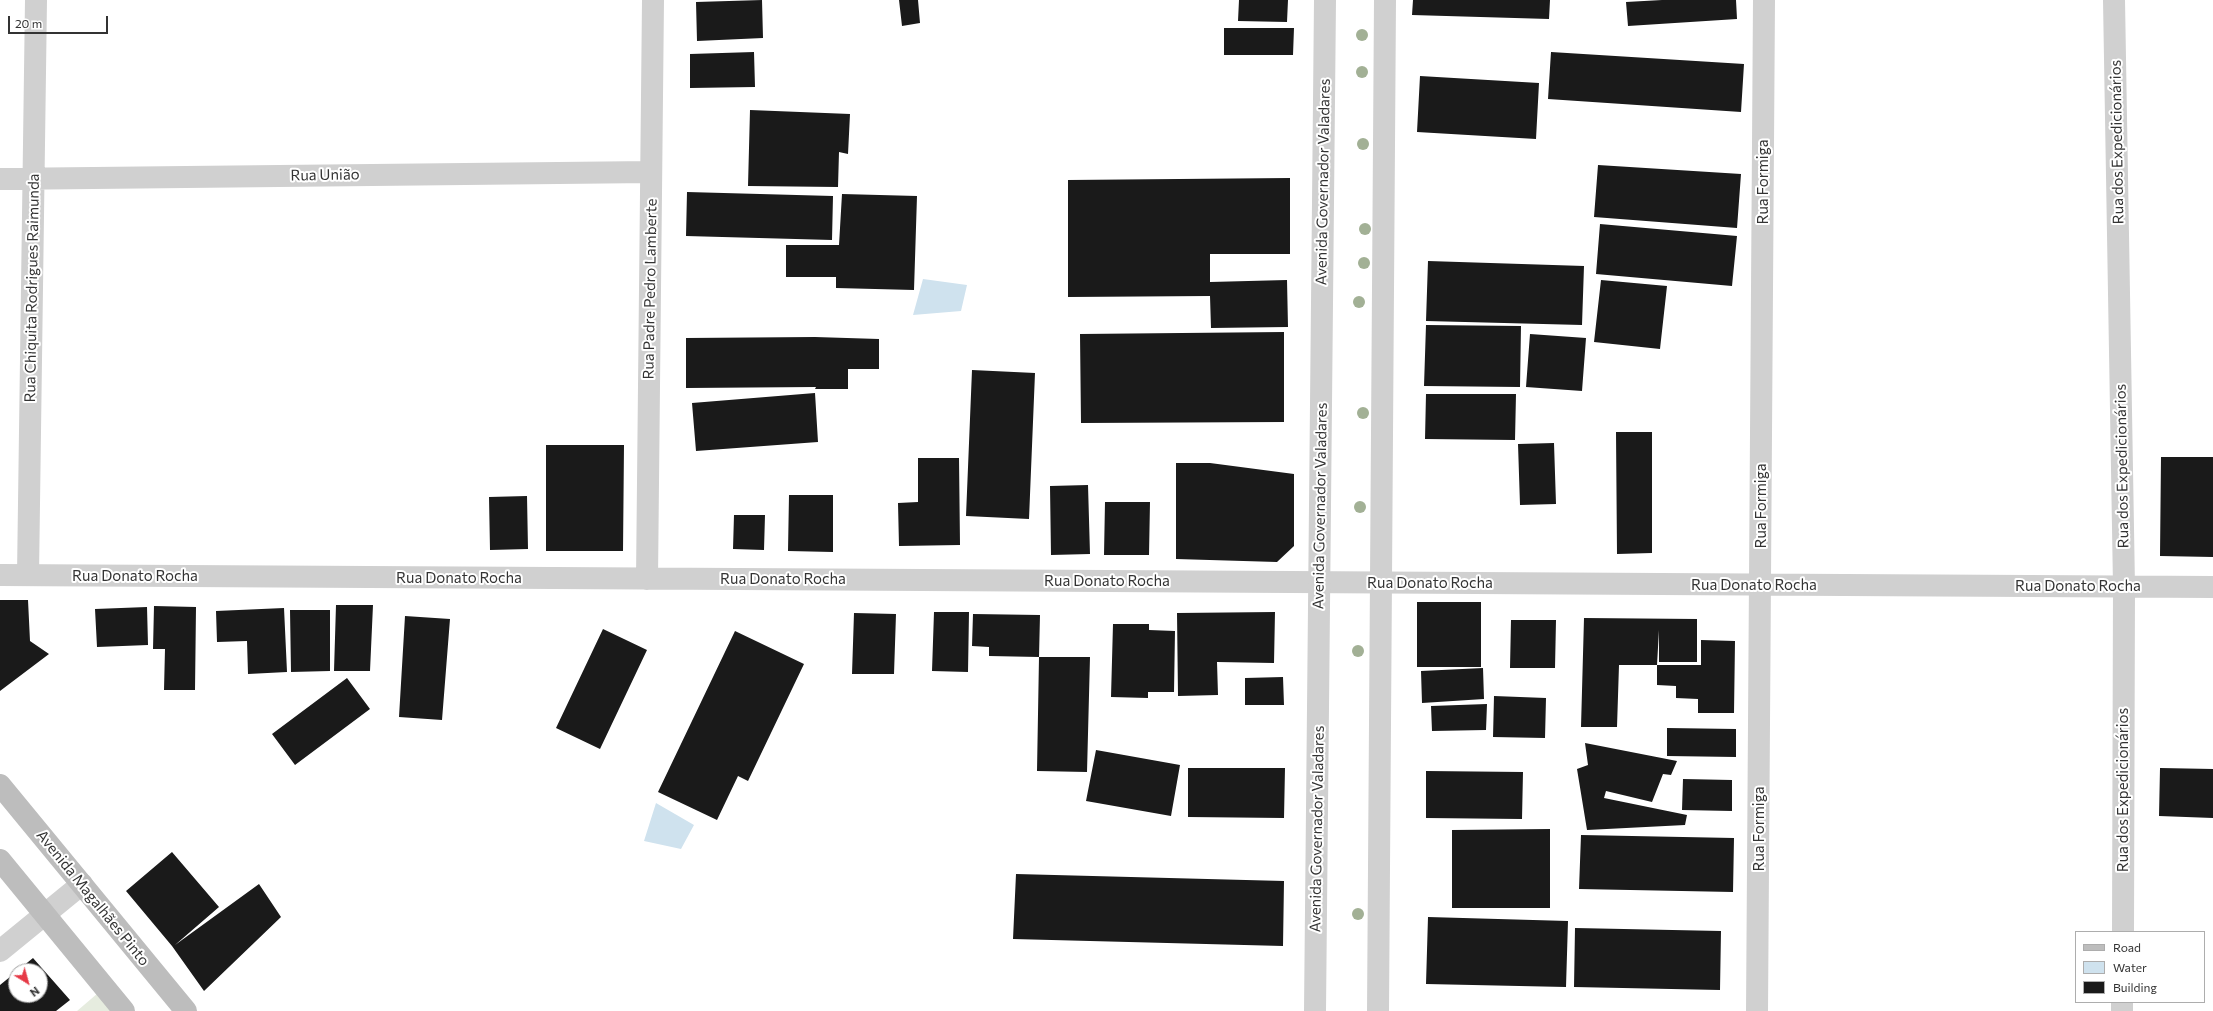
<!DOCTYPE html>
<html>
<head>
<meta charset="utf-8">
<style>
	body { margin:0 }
	#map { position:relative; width:2213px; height:1011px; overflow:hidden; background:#fff; font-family:Commissioner,sans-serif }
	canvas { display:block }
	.legend { position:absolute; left:2075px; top:931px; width:130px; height:72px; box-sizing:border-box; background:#fff; border:1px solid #adadad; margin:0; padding:5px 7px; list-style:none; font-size:12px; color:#333 }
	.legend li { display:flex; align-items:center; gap:8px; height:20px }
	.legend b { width:20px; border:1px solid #adadad }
	.north { position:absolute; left:8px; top:963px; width:40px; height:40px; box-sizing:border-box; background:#fff; border:1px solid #adadad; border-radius:50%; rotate:143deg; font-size:11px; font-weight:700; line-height:16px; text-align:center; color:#333 }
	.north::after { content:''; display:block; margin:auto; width:14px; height:18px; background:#e63946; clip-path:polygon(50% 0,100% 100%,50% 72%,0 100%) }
	.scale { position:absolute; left:8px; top:16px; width:100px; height:18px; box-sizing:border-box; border:2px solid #333; border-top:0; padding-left:5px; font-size:12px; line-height:14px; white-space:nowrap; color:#333; -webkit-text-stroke:3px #fff; paint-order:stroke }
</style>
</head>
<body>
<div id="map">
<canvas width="2213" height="1011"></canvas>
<ul class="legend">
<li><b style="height:5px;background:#bdbdbd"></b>Road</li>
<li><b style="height:11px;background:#cfe2ee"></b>Water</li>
<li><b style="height:11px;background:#1a1a1a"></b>Building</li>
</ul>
<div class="north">N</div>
<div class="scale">20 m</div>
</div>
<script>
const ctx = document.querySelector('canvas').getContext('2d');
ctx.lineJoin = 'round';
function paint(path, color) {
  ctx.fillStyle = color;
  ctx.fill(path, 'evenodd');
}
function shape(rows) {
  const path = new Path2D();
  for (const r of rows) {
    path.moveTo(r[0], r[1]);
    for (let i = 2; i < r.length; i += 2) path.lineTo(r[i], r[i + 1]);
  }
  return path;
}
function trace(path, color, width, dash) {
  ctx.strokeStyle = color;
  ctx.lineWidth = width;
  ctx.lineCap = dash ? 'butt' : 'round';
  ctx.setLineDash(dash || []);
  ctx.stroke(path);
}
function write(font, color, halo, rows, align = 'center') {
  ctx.font = font + ' Commissioner,sans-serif';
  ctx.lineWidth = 4;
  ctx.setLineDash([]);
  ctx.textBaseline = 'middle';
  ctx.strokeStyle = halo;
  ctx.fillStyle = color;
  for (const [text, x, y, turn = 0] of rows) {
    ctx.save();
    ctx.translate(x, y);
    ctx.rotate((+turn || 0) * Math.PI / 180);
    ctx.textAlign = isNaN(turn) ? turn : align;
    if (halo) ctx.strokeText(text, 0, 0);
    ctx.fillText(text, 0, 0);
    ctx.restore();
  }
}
paint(shape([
	[98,993,113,1011,77,1011]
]), '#e6ecdf');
paint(shape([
	[923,279,967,285,961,311,913,315],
	[656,803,694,825,681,849,644,841]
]), '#cfe2ee');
paint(shape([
	[762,0,763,38,697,41,696,2],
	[899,0,918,0,920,23,902,26],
	[1239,0,1288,0,1287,22,1238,21],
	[1413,0,1550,0,1549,19,1412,15],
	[1662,0,1736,0,1737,19,1628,26,1626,2],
	[1224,28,1294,28,1293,55,1224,55],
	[754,52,755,87,690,88,690,54],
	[1551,52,1744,64,1741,112,1548,99],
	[1420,76,1539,83,1536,139,1417,132],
	[750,110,850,114,848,154,839,152,838,187,748,186],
	[1598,165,1741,174,1737,228,1594,217],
	[1290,178,1290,254,1210,254,1210,282,1287,280,1288,327,1211,328,1210,296,1068,297,1068,180],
	[687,192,833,196,832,240,686,236],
	[842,194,917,196,914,290,836,288,836,277,786,277,786,245,839,245],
	[1600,224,1737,236,1732,286,1596,274],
	[1428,261,1584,266,1582,325,1426,321],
	[1601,280,1667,286,1660,349,1594,342],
	[1426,325,1521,326,1520,387,1424,386],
	[1284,332,1284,422,1081,423,1080,334],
	[1530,334,1586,338,1582,391,1526,387],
	[815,337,879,339,879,369,848,369,848,389,815,389,816,387,686,388,686,338],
	[972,370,1035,373,1029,519,966,516],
	[815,393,818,442,696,451,692,403],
	[1426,394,1516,394,1515,440,1425,439],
	[1616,432,1652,432,1652,553,1617,554],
	[1554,443,1556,504,1520,505,1518,444],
	[546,445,624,445,623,551,546,551],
	[2161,457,2213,457,2213,557,2160,556],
	[918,458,959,458,960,545,899,546,898,503,918,502],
	[1176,463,1210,463,1294,474,1294,546,1277,562,1176,559],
	[1088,485,1090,554,1051,555,1050,486],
	[789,495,833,495,833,552,788,551],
	[527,496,528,549,490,550,489,497],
	[1105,502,1150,502,1149,555,1104,555],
	[734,515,765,515,764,550,733,549],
	[0,600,28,600,30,641,49,654,0,691],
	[1417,602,1481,602,1481,667,1417,667],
	[336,605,373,605,370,671,334,671],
	[154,606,196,607,195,690,164,690,165,649,153,649],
	[147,607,148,645,97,647,95,609],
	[284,608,287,672,248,674,247,641,217,642,216,611],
	[290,610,330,610,330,671,291,672],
	[934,612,969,612,968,672,932,671],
	[1275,612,1274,663,1217,662,1218,695,1178,696,1177,613],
	[854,613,896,614,894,674,852,674],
	[973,614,1040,615,1039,657,989,656,989,647,972,646],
	[405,616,450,619,442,720,399,717],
	[1584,618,1697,619,1697,662,1659,662,1659,630,1657,665,1619,665,1617,727,1581,727],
	[1511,620,1556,620,1555,668,1510,668],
	[1113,624,1149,624,1149,630,1175,631,1174,692,1148,692,1148,698,1111,697],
	[603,629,647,650,600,749,556,728],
	[735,631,804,664,748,781,738,776,717,820,658,792],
	[1701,640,1735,641,1734,713,1698,713,1698,699,1676,698,1676,686,1657,685,1657,665,1701,665],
	[1039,657,1090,657,1087,772,1037,771],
	[1483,668,1484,699,1422,703,1421,671],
	[1283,677,1284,705,1245,705,1245,678],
	[347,678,370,709,295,765,272,734],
	[1494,696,1546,698,1545,738,1493,737],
	[1487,704,1486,730,1432,731,1431,706],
	[1667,728,1736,729,1736,757,1667,756],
	[1585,743,1677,761,1671,775,1663,774,1652,802,1606,791,1604,798,1687,815,1685,825,1587,830,1577,769,1588,765],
	[1096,750,1180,765,1171,816,1086,801],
	[1188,768,1285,768,1284,818,1188,817],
	[2160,768,2213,769,2213,818,2159,816],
	[1426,771,1523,772,1522,819,1426,818],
	[1683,779,1732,780,1732,811,1682,810],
	[1550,829,1550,908,1452,908,1452,830],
	[1581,835,1734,838,1733,892,1579,889],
	[172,852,219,907,175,945,259,884,281,917,204,991,172,946,126,891],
	[1016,874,1284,881,1283,946,1013,939],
	[1428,917,1568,921,1566,987,1426,984],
	[1575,928,1721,931,1720,990,1574,987],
	[33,958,70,1000,56,1011,0,1011,0,985,16,972,16,995,40,995,40,971,17,971]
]), '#1a1a1a');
trace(shape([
	[2114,0,2124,586,2123,932],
	[0,179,651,172],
	[0,575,2213,587],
	[28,575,36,0],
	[647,579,653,0],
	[0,951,82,884],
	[1757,1011,1764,0],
	[2122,1011,2122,1002]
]), '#d0d0d0', 22);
trace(shape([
	[1315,1011,1325,0],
	[1378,1011,1385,0]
]), '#d0d0d0', 22);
trace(shape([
	[0,785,186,1011],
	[0,860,124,1011]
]), '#bdbdbd', 22);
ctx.fillStyle = '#a2b095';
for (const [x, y] of [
	[1362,35],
	[1362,72],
	[1363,144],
	[1365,229],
	[1364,263],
	[1359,302],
	[1363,413],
	[1360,507],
	[1358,651],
	[1358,914]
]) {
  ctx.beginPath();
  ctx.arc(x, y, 6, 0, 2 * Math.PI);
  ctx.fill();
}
write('15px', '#333', '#fff', [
	["Rua dos Expedicionários",2117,142,-91],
	["Rua União",325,175,-1],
	["Avenida Governador Valadares",1323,182,-89],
	["Rua Formiga",1763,182,-90],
	["Rua Chiquita Rodrigues Raimunda",32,288,-89],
	["Rua Padre Pedro Lamberte",650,289,-89],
	["Rua dos Expedicionários",2122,466,-91],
	["Avenida Governador Valadares",1320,506,-89],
	["Rua Formiga",1761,506,-90],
	["Rua Donato Rocha",135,576],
	["Rua Donato Rocha",459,578],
	["Rua Donato Rocha",783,579],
	["Rua Donato Rocha",1107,581],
	["Rua Donato Rocha",1430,583],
	["Rua Donato Rocha",1754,585],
	["Rua Donato Rocha",2078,586],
	["Rua dos Expedicionários",2123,790,-90],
	["Avenida Governador Valadares",1317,829,-89],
	["Rua Formiga",1759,829,-90],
	["Avenida Magalhães Pinto",93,898,51]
]);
</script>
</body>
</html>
